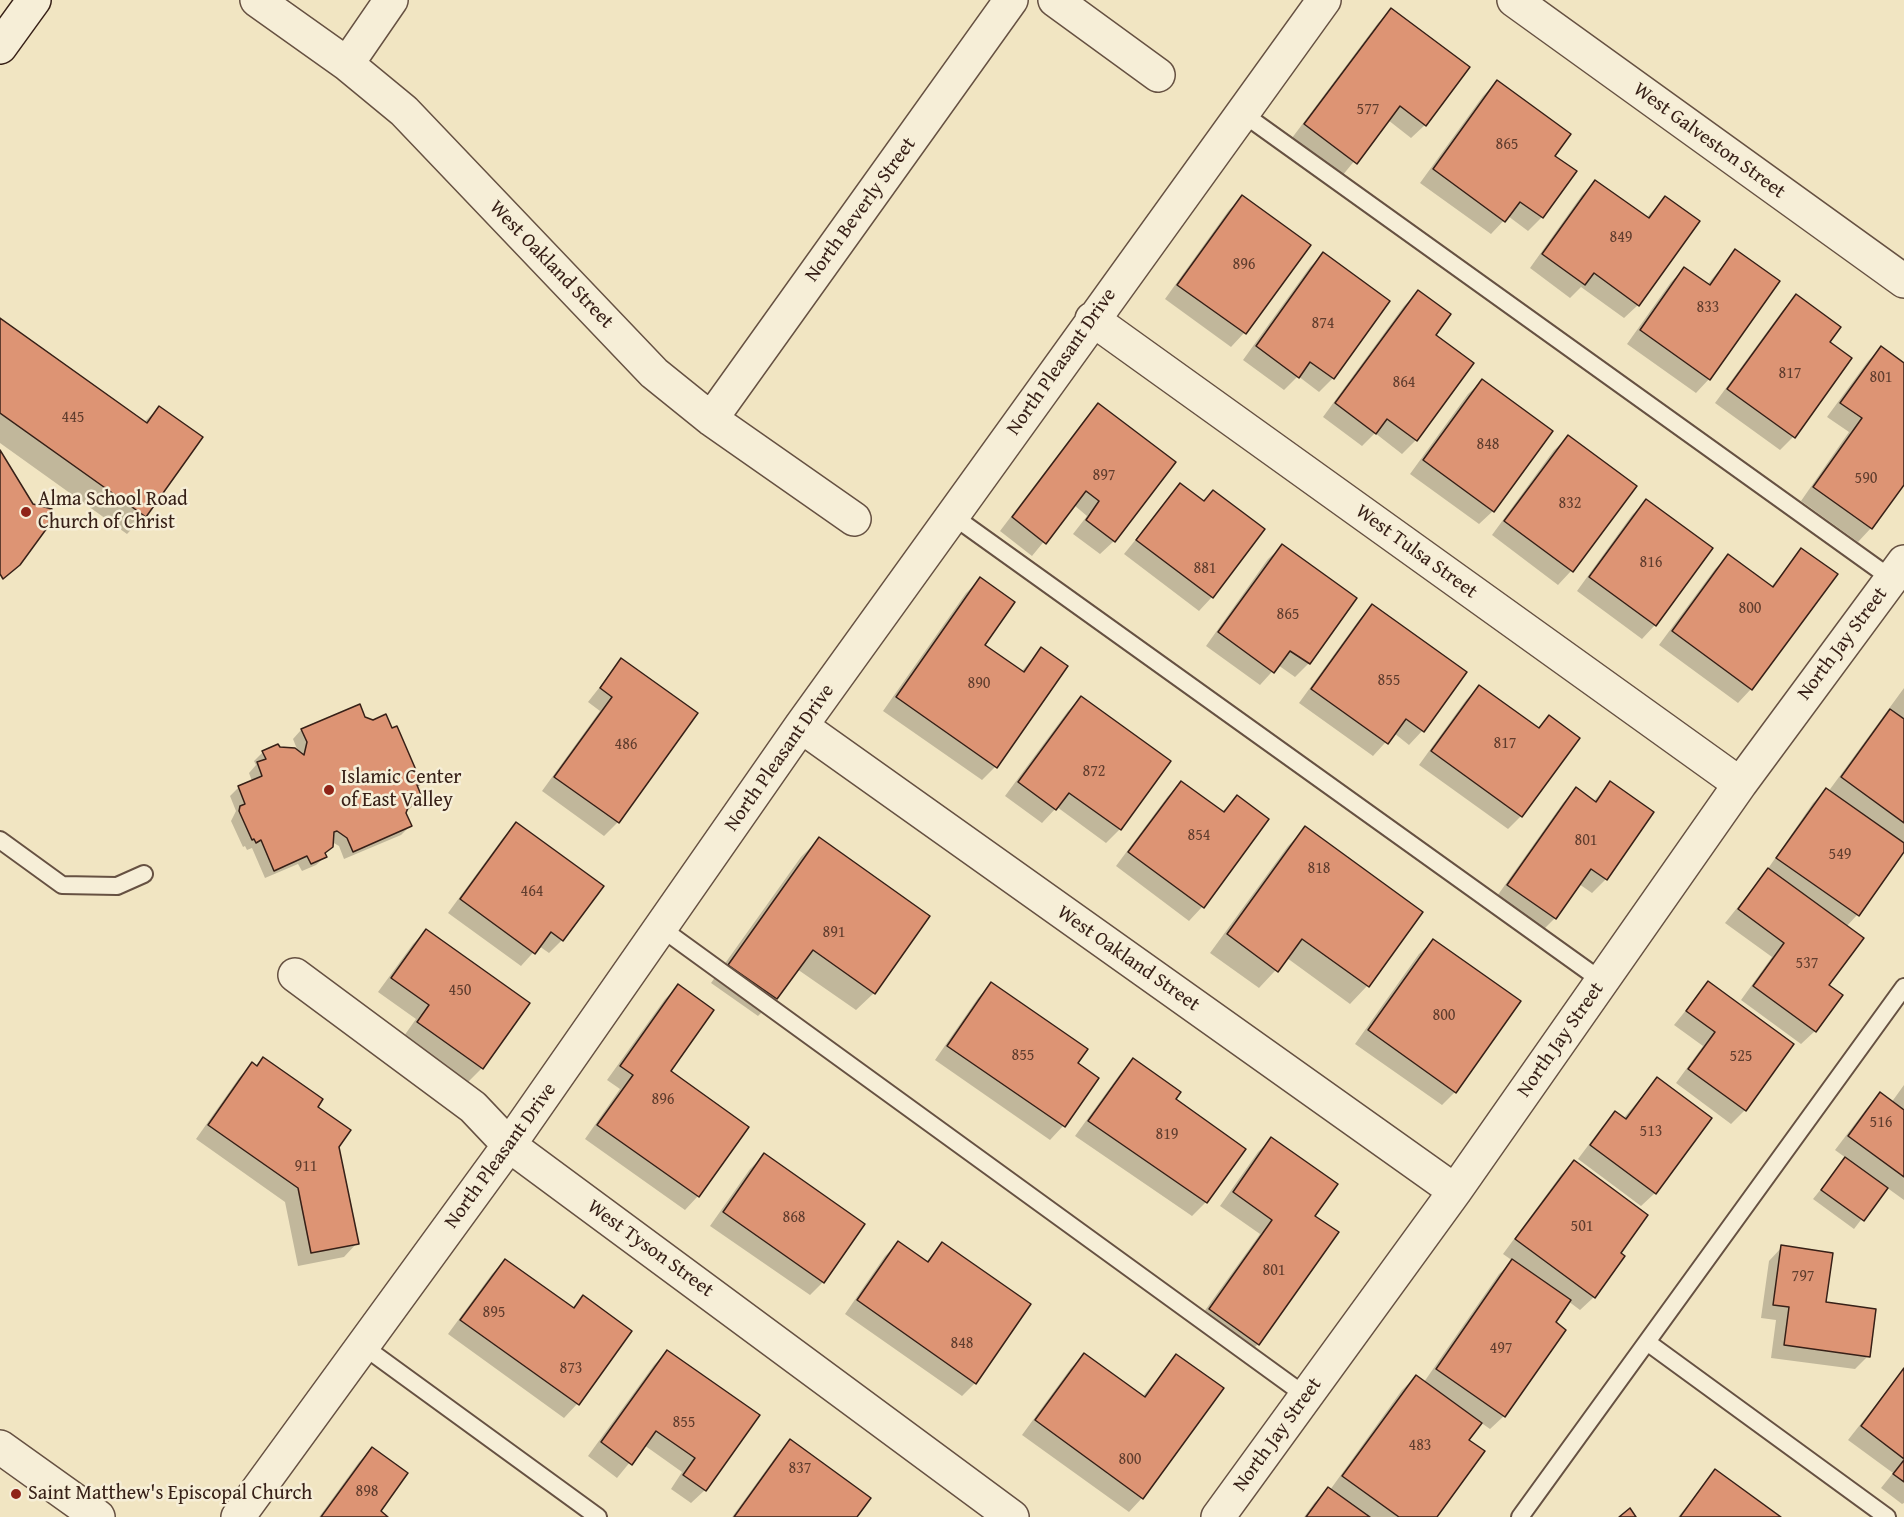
<!DOCTYPE html>
<html>
<head>
<meta charset="utf-8">
<style>
	body { margin:0 }
	canvas { display:block; background:#f1e5c2 }
</style>
</head>
<body>
<canvas width="1904" height="1517"></canvas>
<script>
const ctx = document.querySelector('canvas').getContext('2d');
ctx.lineJoin = 'round';
function paint(path, color) {
  ctx.fillStyle = color;
  ctx.fill(path, 'evenodd');
}
function shape(rows) {
  const path = new Path2D();
  for (const r of rows) {
    path.moveTo(r[0], r[1]);
    for (let i = 2; i < r.length; i += 2) path.lineTo(r[i], r[i + 1]);
  }
  return path;
}
function trace(path, color, width, dash) {
  ctx.strokeStyle = color;
  ctx.lineWidth = width;
  ctx.lineCap = dash ? 'butt' : 'round';
  ctx.setLineDash(dash || []);
  ctx.stroke(path);
}
function write(font, color, halo, rows, align = 'center') {
  ctx.font = font + ' "Gentium Book Plus",serif';
  ctx.lineWidth = 5;
  ctx.setLineDash([]);
  ctx.textBaseline = 'middle';
  ctx.strokeStyle = halo;
  ctx.fillStyle = color;
  for (const [text, x, y, turn = 0] of rows) {
    ctx.save();
    ctx.translate(x, y);
    ctx.rotate((+turn || 0) * Math.PI / 180);
    ctx.textAlign = isNaN(turn) ? turn : align;
    if (halo) ctx.strokeText(text, 0, 0);
    ctx.fillText(text, 0, 0);
    ctx.restore();
  }
}
paint(shape([
	[1391,10,1425,125,1411,138,1388,120,1342,176,1292,138,1378,23],
	[1497,82,1553,156,1574,172,1542,217,1528,231,1508,216,1491,234,1420,183,1483,96],
	[1596,182,1646,218,1665,198,1638,305,1624,318,1581,287,1570,298,1530,268,1582,195],
	[1243,197,1309,245,1244,333,1231,347,1165,299,1229,210],
	[1735,251,1709,379,1696,393,1627,344,1671,282,1684,269,1707,285],
	[1323,254,1388,301,1333,378,1319,392,1298,376,1284,390,1243,360,1310,267],
	[1418,292,1433,336,1472,363,1416,440,1402,454,1375,433,1362,446,1323,417,1404,306],
	[1796,296,1827,342,1793,437,1780,450,1715,403,1783,310],
	[0,320,144,422,159,408,200,437,144,516,127,534,0,443],
	[1881,348,1904,365,1904,482,1871,528,1858,542,1801,501,1849,432,1827,417,1868,361],
	[1482,381,1493,511,1479,524,1410,474,1468,394],
	[1098,405,1114,541,1100,554,1073,534,1087,516,1074,505,1032,556,1000,531,1085,419],
	[1568,437,1635,486,1571,571,1558,585,1492,535,1554,450],
	[1180,485,1212,597,1199,611,1124,554],
	[1646,501,1655,625,1642,639,1577,591,1632,515],
	[1282,546,1355,599,1309,663,1295,677,1278,665,1260,685,1206,646,1268,559],
	[1801,550,1835,574,1751,689,1738,703,1659,645,1715,569,1728,556,1771,587],
	[980,579,983,645,1021,672,1041,649,995,767,982,780,883,711,966,593],
	[1372,606,1464,672,1422,731,1409,745,1394,733,1373,756,1299,703,1359,620],
	[621,660,695,714,617,823,604,836,542,791,600,711,588,702],
	[1479,687,1537,729,1549,717,1521,816,1508,829,1419,765,1466,700],
	[1904,688,1904,849,1857,915,1846,927,1815,1031,1801,1044,1741,1000,1772,957,1725,923,1765,873,1813,803,1826,790,1828,792],
	[1081,698,1169,761,1119,830,1106,843,1057,807,1042,823,1005,796,1068,711],
	[364,718,420,783,416,788,421,799,405,813,410,826,401,835,344,859,339,846,332,842,324,853,325,857,316,865,302,871,298,864,265,878,252,848,247,850,245,846,243,847,231,821,236,811,230,796,239,787,252,781,249,773,256,765,254,761,263,752,279,749,299,754,293,739,301,730],
	[1182,783,1222,812,1237,797,1267,820,1202,907,1189,921,1116,866,1168,796],
	[1610,783,1606,879,1592,893,1579,884,1555,918,1542,931,1495,899,1563,803,1576,789,1593,802],
	[517,824,562,940,549,953,539,946,521,966,448,913,503,838],
	[1306,828,1367,986,1350,1004,1287,958,1259,988,1210,953,1288,846],
	[819,839,874,993,856,1010,797,969,776,998,758,1016,711,983,801,857],
	[426,931,528,1003,482,1068,468,1082,404,1036,416,1019,378,992,413,944],
	[1433,941,1455,1092,1442,1105,1355,1044,1419,954],
	[1708,983,1792,1045,1745,1110,1731,1124,1676,1083,1703,1046,1674,1025],
	[992,984,1076,1064,1097,1078,1063,1126,1050,1140,935,1060,978,998],
	[678,986,669,1071,698,1196,685,1210,585,1139,620,1089,607,1080,665,999],
	[263,1059,316,1107,337,1146,357,1243,344,1257,298,1266,285,1202,196,1139,239,1078,252,1064,256,1067],
	[1133,1060,1174,1099,1244,1149,1206,1202,1192,1216,1075,1136,1120,1074],
	[1657,1079,1710,1119,1655,1193,1641,1206,1578,1159,1602,1127,1615,1113,1623,1119],
	[1904,1085,1904,1200,1886,1187,1854,1229,1813,1199,1846,1158,1835,1150,1867,1108,1880,1094,1891,1103],
	[1271,1139,1313,1216,1258,1344,1245,1357,1196,1323,1260,1234,1220,1206,1258,1152],
	[764,1155,823,1282,810,1295,710,1226,750,1169],
	[1574,1162,1619,1253,1594,1297,1580,1310,1568,1301,1554,1322,1504,1416,1490,1429,1480,1422,1467,1440,1435,1517,1304,1517,1315,1502,1330,1490,1402,1390,1416,1376,1424,1382,1499,1274,1513,1261,1503,1254,1561,1175],
	[898,1243,926,1262,942,1244,975,1383,962,1396,845,1314,885,1256],
	[1782,1247,1868,1356,1855,1369,1771,1358,1776,1320,1761,1318,1769,1261],
	[505,1261,572,1308,583,1297,630,1331,577,1404,564,1418,448,1334,492,1274],
	[667,1352,705,1490,691,1503,671,1489,682,1472,644,1445,617,1478,588,1456,654,1365],
	[1084,1355,1142,1397,1177,1356,1222,1388,1142,1498,1129,1512,1022,1435,1071,1368],
	[1904,1369,1904,1503,1902,1504,1881,1488,1893,1473,1848,1440],
	[790,1441,855,1517,732,1517,777,1455],
	[372,1449,379,1512,386,1517,319,1517,359,1462],
	[1715,1471,1778,1517,1678,1517]
]), '#0003');
const building = shape([
	[1391,8,1470,67,1426,126,1400,106,1357,164,1304,124,1391,8],
	[1497,80,1571,134,1555,156,1577,171,1543,218,1520,202,1505,222,1433,169,1497,80],
	[1595,180,1649,218,1665,196,1700,221,1639,306,1594,273,1585,285,1542,254,1595,180],
	[1242,195,1311,245,1246,334,1177,285,1242,195],
	[1735,249,1780,281,1710,380,1640,330,1684,267,1710,285,1735,249],
	[1323,252,1390,301,1334,379,1310,362,1299,378,1256,346,1323,252],
	[1418,290,1451,314,1436,335,1474,363,1417,441,1387,419,1376,434,1335,403,1418,290],
	[1796,294,1841,327,1830,342,1852,358,1795,438,1727,389,1796,294],
	[0,318,147,423,159,406,203,437,146,517,0,413,0,318],
	[1881,346,1904,363,1904,485,1872,529,1813,487,1862,418,1840,403,1881,346],
	[1482,379,1553,431,1494,512,1423,460,1482,379],
	[1098,403,1176,462,1115,542,1086,520,1099,501,1086,491,1046,544,1012,517,1098,403],
	[1568,435,1637,486,1573,572,1504,521,1568,435],
	[0,450,33,504,52,509,47,528,39,539,20,565,3,579,0,574,0,450],
	[1180,483,1204,501,1213,490,1265,529,1213,598,1136,540,1180,483],
	[1646,499,1713,548,1656,626,1589,577,1646,499],
	[1282,544,1357,598,1310,664,1290,651,1274,673,1218,632,1282,544],
	[1801,548,1838,574,1752,690,1672,631,1728,554,1773,587,1801,548],
	[980,577,1015,602,985,645,1024,672,1041,647,1068,666,997,768,896,697,980,577],
	[1372,604,1467,672,1424,732,1406,719,1388,744,1311,689,1372,604],
	[621,658,698,713,619,823,554,777,612,697,600,688,621,658],
	[1479,685,1539,728,1549,715,1580,738,1522,817,1431,751,1479,685],
	[1081,696,1171,761,1121,830,1069,793,1056,810,1018,782,1081,696],
	[360,704,365,717,373,720,386,714,392,728,397,726,422,784,417,785,423,800,409,805,406,813,412,826,353,852,347,838,337,831,334,832,333,847,325,853,327,857,311,864,307,856,274,871,261,840,256,843,254,839,252,840,239,811,240,806,245,804,238,786,262,776,257,762,266,759,262,751,278,744,280,747,295,748,304,755,307,742,301,729,360,704],
	[1890,709,1904,719,1904,823,1841,777,1890,709],
	[1181,781,1224,812,1237,795,1269,819,1204,908,1128,852,1181,781],
	[1610,781,1654,812,1607,880,1591,869,1556,919,1507,885,1576,787,1596,802,1610,781],
	[1826,788,1904,843,1904,852,1859,916,1776,858,1826,788],
	[516,822,604,886,563,941,551,932,535,954,460,899,516,822],
	[1305,826,1423,912,1369,987,1302,939,1278,972,1227,934,1305,826],
	[819,837,930,916,875,994,813,950,777,999,728,965,819,837],
	[1768,868,1864,938,1829,985,1843,995,1816,1032,1753,986,1784,943,1738,909,1768,868],
	[426,929,530,1003,483,1069,417,1022,429,1005,391,978,426,929],
	[1433,939,1521,1001,1456,1093,1368,1030,1433,939],
	[1708,981,1794,1044,1746,1111,1688,1069,1715,1032,1686,1011,1708,981],
	[991,982,1088,1049,1078,1063,1099,1078,1065,1127,947,1046,991,982],
	[678,984,714,1010,671,1071,749,1127,699,1197,597,1125,633,1075,620,1066,678,984],
	[263,1057,323,1099,318,1107,351,1130,339,1147,359,1244,311,1253,298,1188,208,1125,252,1062,257,1066,263,1057],
	[1133,1058,1181,1092,1176,1099,1246,1149,1207,1203,1088,1121,1133,1058],
	[1657,1077,1712,1118,1656,1194,1590,1145,1615,1111,1626,1119,1657,1077],
	[1880,1092,1904,1110,1904,1177,1848,1136,1880,1092],
	[1271,1137,1338,1184,1315,1216,1339,1232,1259,1345,1209,1309,1272,1220,1233,1192,1271,1137],
	[764,1153,865,1224,824,1283,723,1212,764,1153],
	[1845,1157,1888,1188,1864,1221,1821,1190,1845,1157],
	[1574,1160,1648,1215,1621,1253,1625,1256,1595,1298,1515,1239,1574,1160],
	[898,1241,928,1262,942,1242,1031,1304,976,1384,857,1300,898,1241],
	[1781,1245,1833,1253,1826,1302,1876,1309,1870,1357,1784,1345,1789,1307,1773,1305,1781,1245],
	[505,1259,574,1308,583,1295,632,1331,579,1405,460,1320,505,1259],
	[1512,1259,1571,1300,1556,1322,1566,1330,1505,1417,1436,1369,1512,1259],
	[667,1350,760,1415,706,1491,683,1475,695,1458,656,1431,632,1465,601,1442,667,1350],
	[1084,1353,1145,1397,1176,1354,1224,1388,1143,1499,1035,1420,1084,1353],
	[1904,1368,1904,1459,1861,1426,1904,1368],
	[1416,1375,1482,1423,1469,1440,1485,1451,1437,1517,1399,1517,1342,1476,1416,1375],
	[790,1439,871,1498,857,1517,734,1517,790,1439],
	[372,1447,408,1473,381,1511,388,1517,321,1517,372,1447],
	[1904,1460,1904,1482,1893,1474,1904,1460],
	[1715,1469,1781,1517,1680,1517,1715,1469],
	[1328,1487,1370,1517,1306,1517,1328,1487],
	[1630,1508,1636,1517,1619,1517,1630,1508]
]);
paint(building, '#dd9474');
trace(building, '#372017', 1.5);
const service = shape([
	[1242,113,1892,579],
	[953,516,1602,981],
	[0,840,62,885,117,886,144,874],
	[661,928,1306,1396],
	[1647,1342,1887,1517],
	[363,1346,598,1517],
	[1520,1517,1904,987]
]);
const minor = shape([
	[257,0,347,64,404,111,654,373,711,419,854,519],
	[1055,0,1158,75],
	[347,64,391,0],
	[1092,319,1740,784],
	[711,419,1011,0],
	[801,726,1455,1191],
	[295,975,473,1107,509,1145,1012,1517],
	[238,1517,509,1145,801,726,1324,0],
	[1218,1517,1455,1191,1740,784,1904,562]
]);
const tertiary = shape([
	[1514,0,1904,281],
	[0,1447,98,1517]
]);
const secondary = shape([
	[0,47,34,0]
]);
trace(service, '#665142', 20);
trace(minor, '#665142', 36);
trace(tertiary, '#665142', 36);
trace(secondary, '#372017', 36);
trace(service, '#f6eed7', 16);
trace(minor, '#f6eed7', 33);
trace(tertiary, '#f6eed7', 33);
trace(secondary, '#f6eed7', 33);
for (const [x, y, r, color] of [
	[26,512,6,"#8f2418"],
	[329,790,6,"#8f2418"],
	[16,1494,6,"#8f2418"]
]) {
  const dot = new Path2D();
  dot.arc(x, y, r, 0, 2 * Math.PI);
  ctx.fillStyle = color;
  ctx.fill(dot);
  trace(dot, '#f6eed7', 2);
}
write('16px', '#603d2e', null, [
	["577",1368,110],
	["865",1507,145],
	["849",1621,238],
	["896",1244,265],
	["833",1708,308],
	["874",1323,324],
	["817",1790,374],
	["801",1881,378],
	["864",1404,383],
	["445",73,418],
	["848",1488,445],
	["897",1104,476],
	["590",1866,479],
	["832",1570,504],
	["816",1651,563],
	["881",1205,569],
	["800",1750,609],
	["865",1288,615],
	["855",1389,681],
	["890",979,684],
	["817",1505,744],
	["486",626,745],
	["872",1094,772],
	["854",1199,836],
	["801",1586,841],
	["549",1840,855],
	["818",1319,869],
	["464",532,892],
	["891",834,933],
	["537",1807,964],
	["450",460,991],
	["800",1444,1016],
	["855",1023,1056],
	["525",1741,1057],
	["896",663,1100],
	["516",1881,1123],
	["513",1651,1132],
	["819",1167,1135],
	["911",306,1167],
	["868",794,1218],
	["501",1582,1227],
	["801",1274,1271],
	["797",1803,1277],
	["895",494,1313],
	["848",962,1344],
	["497",1501,1349],
	["873",571,1369],
	["855",684,1423],
	["483",1420,1446],
	["800",1130,1460],
	["837",800,1469],
	["898",367,1492]
]);
write('20px', '#372017', '#f6eed7', [
	["West Galveston Street",1709,141,36],
	["North Beverly Street",861,210,-54],
	["West Oakland Street",551,265,46],
	["North Pleasant Drive",1062,362,-55],
	["West Tulsa Street",1416,552,36],
	["North Jay Street",1843,644,-53],
	["North Pleasant Drive",780,758,-55],
	["West Oakland Street",1128,959,35],
	["North Jay Street",1561,1040,-55],
	["North Pleasant Drive",501,1156,-54],
	["West Tyson Street",650,1249,36],
	["North Jay Street",1278,1435,-54]
]);
write('20px', '#372017', '#f6eed7', [
	["Alma School Road",38,500],
	["Church of Christ",38,523],
	["Islamic Center",341,778],
	["of East Valley",341,801],
	["Saint Matthew's Episcopal Church",28,1494]
], 'left');
</script>
</body>
</html>
